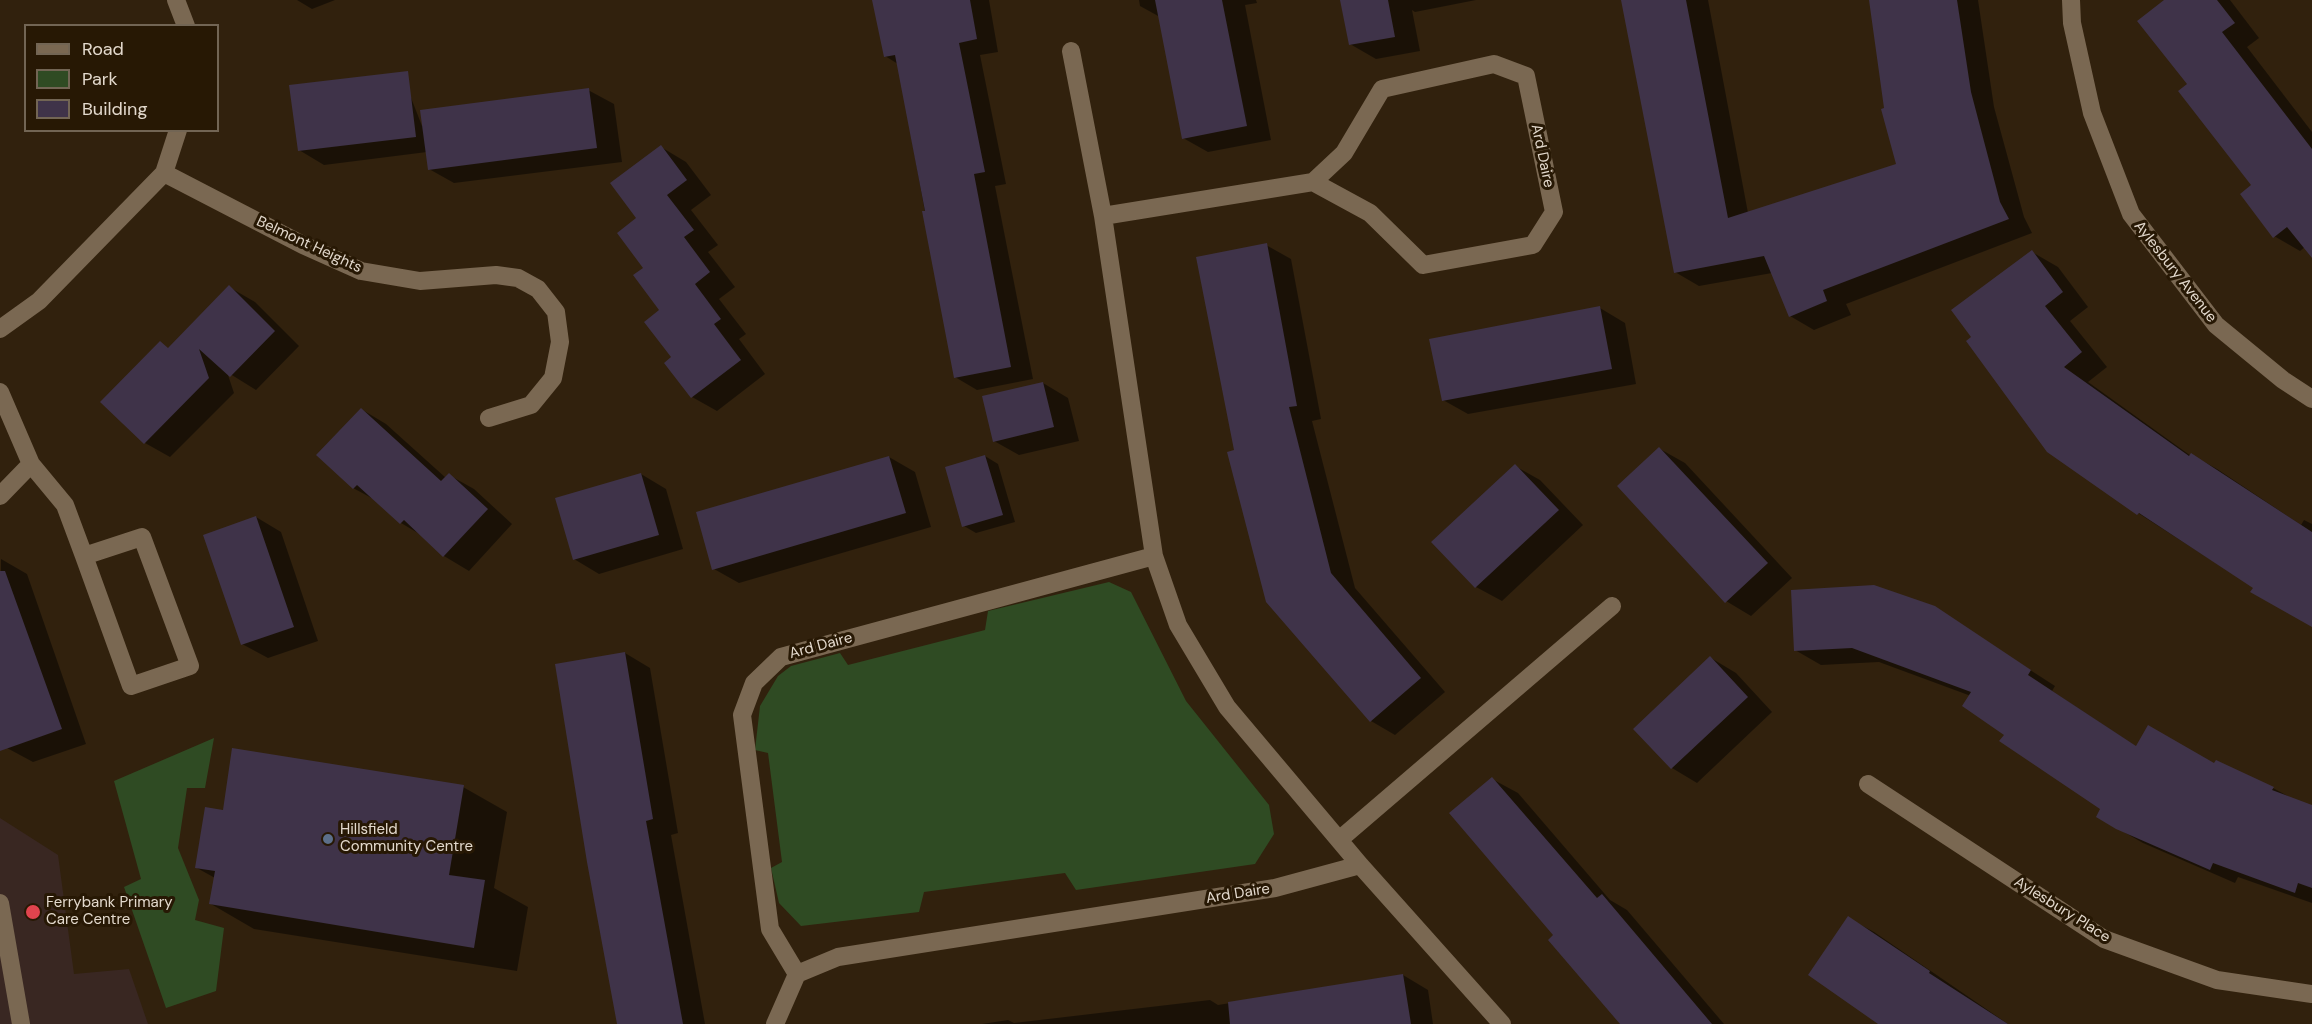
<!DOCTYPE html>
<html>
<head>
<meta charset="utf-8">
<style>
	body { margin:0 }
	#map { position:relative; width:2312px; height:1024px; overflow:hidden; background:#31210d; font-family:"DM Sans",sans-serif }
	canvas { display:block }
	.legend { position:absolute; left:24px; top:24px; width:195px; height:108px; box-sizing:border-box; background:#271804; border:2px solid #726554; margin:0; padding:8px 10px; list-style:none; font-size:18px; color:#e3d9cd }
	.legend li { display:flex; align-items:center; gap:12px; height:30px }
	.legend b { width:30px; border:2px solid #726554 }
</style>
</head>
<body>
<div id="map">
<canvas width="2312" height="1024"></canvas>
<ul class="legend">
<li><b style="height:8px;background:#7a6852"></b>Road</li>
<li><b style="height:16px;background:#2f4b23"></b>Park</li>
<li><b style="height:16px;background:#3f3349"></b>Building</li>
</ul>
</div>
<script>
const ctx = document.querySelector('canvas').getContext('2d');
ctx.lineJoin = 'round';
function paint(path, color) {
  ctx.fillStyle = color;
  ctx.fill(path, 'evenodd');
}
function shape(rows) {
  const path = new Path2D();
  for (const r of rows) {
    path.moveTo(r[0], r[1]);
    for (let i = 2; i < r.length; i += 2) path.lineTo(r[i], r[i + 1]);
  }
  return path;
}
function trace(path, color, width, dash) {
  ctx.strokeStyle = color;
  ctx.lineWidth = width;
  ctx.lineCap = dash ? 'butt' : 'round';
  ctx.setLineDash(dash || []);
  ctx.stroke(path);
}
function write(font, color, halo, rows, align = 'center') {
  ctx.font = font + ' "DM Sans",sans-serif';
  ctx.lineWidth = 6;
  ctx.setLineDash([]);
  ctx.textBaseline = 'middle';
  ctx.strokeStyle = halo;
  ctx.fillStyle = color;
  for (const [text, x, y, turn = 0] of rows) {
    ctx.save();
    ctx.translate(x, y);
    ctx.rotate((+turn || 0) * Math.PI / 180);
    ctx.textAlign = isNaN(turn) ? turn : align;
    if (halo) ctx.strokeText(text, 0, 0);
    ctx.fillText(text, 0, 0);
    ctx.restore();
  }
}
paint(shape([
	[0,818,58,855,74,974,129,969,148,1024,0,1024]
]), '#392722');
paint(shape([
	[1109,582,1131,592,1186,701,1269,805,1274,834,1255,864,1076,890,1065,873,924,892,919,912,801,926,779,903,771,868,782,862,768,753,755,750,760,706,778,676,791,666,840,653,848,665,985,630,988,611],
	[214,738,205,788,187,788,178,848,199,900,195,920,224,928,216,991,166,1008,124,887,141,879,114,781]
]), '#2f4b23');
paint(shape([
	[297,0,335,0,312,9],
	[874,0,989,0,998,52,980,55,1006,184,995,186,1033,379,977,390,955,377,898,64,885,56],
	[1139,0,1256,0,1257,3,1245,5,1271,140,1208,152,1183,138,1160,17,1140,6],
	[1342,0,1476,0,1415,12,1412,10,1420,51,1376,59,1350,44],
	[1623,0,1708,0,1748,213,1897,165,1886,109,1870,0,1978,0,1994,107,2024,217,2032,233,1846,304,1851,315,1814,330,1790,316,1772,273,1699,286,1675,272],
	[2166,0,2230,0,2259,38,2247,47,2312,132,2312,255,2305,247,2300,251,2274,236,2253,185,2189,85],
	[408,90,422,126,588,90,614,104,622,162,454,183,429,169,427,152,324,165,299,150],
	[661,147,686,162,711,195,691,210,718,245,708,252,735,287,719,299,746,334,739,339,765,374,717,411,692,397,673,358,662,311,645,269,638,218],
	[1266,245,1291,259,1321,419,1312,421,1355,588,1445,692,1395,735,1371,721,1236,451],
	[2032,252,2058,267,2088,307,2070,321,2107,367,2088,382,2191,456,2192,455,2217,469,2301,525,2304,520,2312,524,2312,625,2138,513,2047,449],
	[229,287,255,302,299,346,256,390,227,372,234,393,170,457,145,443,160,343,169,349],
	[1600,308,1625,323,1636,384,1468,414,1443,400],
	[1043,383,1068,398,1079,441,1019,455,994,441],
	[361,409,386,424,446,478,449,475,474,489,512,524,469,571,444,556,423,536,401,523,379,502,353,488],
	[1660,449,1685,463,1792,578,1751,616,1726,601],
	[985,456,998,464,1015,522,976,533,964,526],
	[889,457,915,472,931,527,739,583,714,569],
	[1515,466,1540,480,1583,525,1502,601,1476,587,1434,542],
	[641,474,666,489,683,549,599,574,574,559],
	[256,517,281,532,318,641,268,658,242,644],
	[1,559,27,574,86,744,33,762,7,748,0,727],
	[1934,608,2055,686,2052,691,2137,747,2215,765,2273,788,2295,800,2312,807,2312,903,2238,877,2235,883,2143,843,2098,817,2102,808,2006,734,1971,696,1879,662,1821,665,1795,650],
	[625,653,650,668,678,833,671,835,705,1024,619,1024],
	[1711,658,1736,673,1772,712,1697,783,1672,768,1636,729],
	[1492,779,1518,793,1610,900,1627,910,1724,1024,1622,1024,1555,935],
	[463,787,507,812,494,888,528,907,517,971,254,929,211,904,215,878,197,868,224,812],
	[1848,918,1874,932,2008,1024,1881,1024],
	[1403,975,1428,990,1433,1024,982,1024,1008,1020,1014,1023,1210,1000,1218,1005]
]), '#0007');
paint(shape([
	[872,0,970,0,977,39,959,43,985,172,974,174,1011,367,954,378,922,211,925,211,895,55,884,57],
	[1155,0,1222,0,1247,126,1182,139],
	[1340,0,1388,0,1395,37,1349,45],
	[1621,0,1686,0,1728,218,1896,164,1881,109,1884,108,1869,0,1957,0,1971,92,2000,202,2009,219,1823,290,1827,301,1789,317,1764,256,1674,273],
	[2164,0,2217,0,2235,23,2222,32,2312,149,2312,258,2287,227,2273,238,2240,194,2251,185,2178,91,2187,84,2137,21],
	[408,71,416,137,298,151,289,85],
	[589,88,597,148,428,170,420,110],
	[661,145,687,180,667,195,694,230,684,237,710,272,695,284,721,319,714,324,741,360,691,398,664,363,671,357,644,322,659,310,633,275,643,268,617,233,636,218,610,183],
	[1267,243,1297,406,1289,407,1331,573,1421,678,1370,722,1266,602,1227,452,1234,450,1196,257],
	[2032,250,2063,292,2045,306,2082,352,2064,367,2189,456,2191,453,2312,532,2312,627,2250,592,2253,588,2139,513,2137,515,2047,452,1966,341,1971,337,1951,310],
	[229,285,275,331,230,377,199,349,209,378,144,444,100,402,160,341,168,348],
	[1600,306,1612,369,1442,401,1429,339],
	[1043,382,1054,427,993,442,982,396],
	[361,408,441,481,449,473,488,509,443,557,404,520,400,524,357,485,353,489,316,455],
	[1659,447,1768,563,1725,603,1617,486],
	[985,455,1003,515,962,527,945,467],
	[889,456,906,513,712,570,696,512],
	[1515,464,1559,510,1475,588,1431,542],
	[641,473,659,535,573,560,555,498],
	[256,516,294,627,241,645,203,535],
	[0,571,5,571,62,729,0,751],
	[1874,585,1935,606,2031,670,2028,675,2136,746,2148,725,2214,763,2216,760,2274,787,2272,790,2312,805,2312,888,2298,883,2295,893,2213,863,2210,870,2116,829,2096,817,2100,809,1999,741,2004,735,1962,706,1971,692,1852,648,1794,651,1791,590],
	[625,652,653,819,646,821,683,1024,617,1024,587,862,555,664],
	[1710,656,1748,697,1671,769,1633,729],
	[232,748,464,785,449,875,485,880,474,948,209,904,215,871,195,868,205,807,223,810],
	[1492,777,1597,898,1602,894,1712,1024,1620,1024,1548,940,1553,935,1449,813],
	[1848,916,1930,971,1929,973,2008,1024,1878,1024,1808,975],
	[1403,974,1411,1024,1230,1024,1228,1002]
]), '#3f3349');
trace(shape([
	[0,903,21,1024]
]), '#7a6852', 18);
trace(shape([
	[176,0,186,26],
	[2071,0,2072,23,2092,113,2131,214,2216,325,2283,380,2312,399],
	[1071,51,1103,216,1154,556],
	[164,173,303,245,361,271,420,281,496,275,518,278,538,289,556,312,560,342,553,378,531,405,489,418],
	[1103,216,1313,182,1344,153,1382,89,1494,64,1526,76,1554,212,1533,245,1423,265,1370,213,1313,182],
	[0,329,39,301,164,173,178,130],
	[0,392,31,464,65,505,84,556,131,686,190,666,142,537,84,556],
	[0,496,31,464],
	[1868,784,2104,939,2217,980,2312,994],
	[1339,840,1612,606],
	[1360,865,1502,1024],
	[775,1024,797,974,838,957,1275,888,1360,865,1227,707,1178,625,1154,556,781,657,754,683,742,715,770,929,797,974]
]), '#7a6852', 18);
for (const [x, y, r, color] of [
	[328,839,6,"#5c6f8a"],
	[33,912,8,"#e0444e"]
]) {
  const dot = new Path2D();
  dot.arc(x, y, r, 0, 2 * Math.PI);
  ctx.fillStyle = color;
  ctx.fill(dot);
  trace(dot, '#271804', 2);
}
write('15px', '#e3d9cd', '#271804', [
	["Ard Daire",1542,156,78],
	["Belmont Heights",309,245,25],
	["Aylesbury Avenue",2175,272,52],
	["Ard Daire",821,646,-15],
	["Ard Daire",1238,894,-9],
	["Aylesbury Place",2062,910,32]
]);
write('15px', '#e3d9cd', '#271804', [
	["Hillsfield",340,830],
	["Community Centre",340,847],
	["Ferrybank Primary",46,903],
	["Care Centre",46,920]
], 'left');
</script>
</body>
</html>
